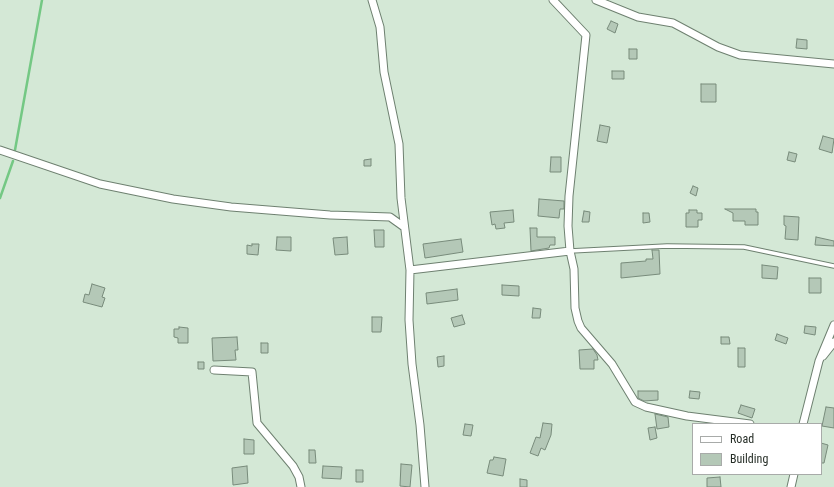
<!DOCTYPE html>
<html>
<head>
<meta charset="utf-8">
<style>
	body { margin:0 }
	#map { position:relative; width:834px; height:487px; overflow:hidden; background:#d4e8d6; font-family:"Roboto Condensed",sans-serif }
	canvas { display:block }
	.legend { position:absolute; left:692px; top:423px; width:130px; height:52px; box-sizing:border-box; background:#fff; border:1px solid #a8aba9; margin:0; padding:5px 7px; list-style:none; font-size:12px; color:#262e27 }
	.legend li { display:flex; align-items:center; gap:8px; height:20px }
	.legend b { width:20px; border:1px solid #a8aba9 }
</style>
</head>
<body>
<div id="map">
<canvas width="834" height="487"></canvas>
<ul class="legend">
<li><b style="height:5px;background:#fff"></b>Road</li>
<li><b style="height:11px;background:#b4c8b7"></b>Building</li>
</ul>
</div>
<script>
const ctx = document.querySelector('canvas').getContext('2d');
ctx.lineJoin = 'round';
function shape(rows) {
  const path = new Path2D();
  for (const r of rows) {
    path.moveTo(r[0], r[1]);
    for (let i = 2; i < r.length; i += 2) path.lineTo(r[i], r[i + 1]);
  }
  return path;
}
function trace(path, color, width, dash) {
  ctx.strokeStyle = color;
  ctx.lineWidth = width;
  ctx.lineCap = dash ? 'butt' : 'round';
  ctx.setLineDash(dash || []);
  ctx.stroke(path);
}
function paint(path, color) {
  ctx.fillStyle = color;
  ctx.fill(path, 'evenodd');
}
trace(shape([
	[15,150,42,0],
	[0,198,13,161]
]), '#74c884', 2.5);
const building = shape([
	[611,21,618,24,615,33,607,29,611,21],
	[797,39,807,40,807,49,796,48,797,39],
	[629,49,637,49,637,59,629,59,629,49],
	[612,71,624,71,624,79,612,79,612,71],
	[701,84,716,84,716,102,701,102,701,84],
	[600,125,610,127,607,143,597,141,600,125],
	[823,136,834,139,832,153,819,149,823,136],
	[789,152,797,154,795,162,787,160,789,152],
	[551,157,561,157,561,172,550,172,551,157],
	[371,159,371,166,364,166,364,160,371,159],
	[693,186,698,188,696,196,690,193,693,186],
	[539,199,564,201,564,209,560,209,559,218,538,216,539,199],
	[725,209,756,209,756,212,758,212,758,225,745,225,745,221,733,221,733,213,725,209],
	[513,210,514,222,504,223,505,228,496,229,495,224,492,225,490,212,513,210],
	[689,210,697,210,697,213,702,213,702,220,698,220,698,227,686,227,686,213,689,213,689,210],
	[584,211,590,212,589,222,582,222,584,211],
	[643,213,649,213,650,222,643,223,643,213],
	[784,216,799,217,798,240,785,239,786,226,784,225,784,216],
	[530,228,537,228,537,237,555,237,555,245,550,245,549,248,531,251,530,228],
	[374,230,384,230,384,247,375,247,374,230],
	[277,237,291,237,291,251,276,250,277,237],
	[347,237,348,254,335,255,333,238,347,237],
	[816,237,834,241,834,246,815,245,816,237],
	[461,239,463,252,425,258,423,244,461,239],
	[252,244,259,244,258,255,247,254,247,245,252,246,252,244],
	[652,250,659,250,660,274,621,278,621,263,646,261,646,259,653,259,652,250],
	[762,265,778,267,777,279,762,278,762,265],
	[809,278,821,278,821,293,809,293,809,278],
	[92,284,105,288,102,297,105,298,102,307,83,302,85,294,89,295,92,284],
	[502,285,519,286,519,296,502,295,502,285],
	[457,289,458,300,427,304,426,293,457,289],
	[533,308,541,309,540,318,532,318,533,308],
	[462,315,465,324,454,327,451,318,462,315],
	[372,317,382,317,381,332,372,332,372,317],
	[805,326,816,327,815,335,804,333,805,326],
	[179,327,188,328,188,343,178,343,178,338,174,337,174,329,179,329,179,327],
	[777,334,788,338,786,344,775,340,777,334],
	[237,337,238,350,235,350,236,360,213,361,212,338,237,337],
	[721,337,729,337,730,344,721,344,721,337],
	[261,343,268,343,268,353,261,353,261,343],
	[738,348,745,348,745,367,738,367,738,348],
	[593,349,597,355,598,360,594,360,594,369,580,369,579,350,593,349],
	[444,356,444,366,438,367,437,357,444,356],
	[198,362,204,362,204,369,198,369,198,362],
	[638,391,658,391,658,400,644,401,638,398,638,391],
	[690,391,700,392,699,399,689,398,690,391],
	[741,405,755,409,752,418,738,413,741,405],
	[826,407,834,408,834,428,822,426,826,407],
	[655,414,668,417,669,427,657,429,655,414],
	[543,423,552,424,551,435,545,450,541,448,538,456,530,453,536,437,540,438,543,423],
	[465,424,473,425,471,436,463,435,465,424],
	[655,427,657,438,650,440,648,428,655,427],
	[244,439,254,440,254,454,244,454,244,439],
	[821,443,828,445,824,463,821,463,821,443],
	[309,450,315,450,316,463,309,463,309,450],
	[494,457,506,459,503,476,487,473,490,460,493,460,494,457],
	[401,464,412,465,410,487,400,486,401,464],
	[247,466,248,483,233,485,232,468,247,466],
	[323,466,342,467,341,479,322,478,323,466],
	[356,470,363,470,363,482,356,482,356,470],
	[720,477,721,487,707,487,707,478,720,477],
	[520,479,527,480,527,487,520,487,520,479]
]);
paint(building, '#b4c8b7');
trace(building, '#788b7b', 1);
const service = shape([
	[570,251,667,246,744,247,834,266]
]);
const minor = shape([
	[372,0,380,27,384,72,399,144,401,198,410,270,409,320,412,364,420,425,425,487],
	[553,0,586,35,569,196,568,226,570,251],
	[596,0,638,17,673,23,718,47,740,55,834,64],
	[0,150,100,184,173,199,231,207,330,215,390,217,404,227],
	[410,270,570,251,574,269,575,308,578,321,581,328,612,364,635,402,646,407,687,416,750,424],
	[823,356,834,342],
	[214,370,252,372,257,423,293,466,299,477,301,487],
	[803,424,819,361,834,325],
	[791,487,794,474]
]);
trace(service, '#6e8070', 5.5);
trace(minor, '#6e8070', 9);
trace(service, '#fff', 3.5);
trace(minor, '#fff', 7);
</script>
</body>
</html>
